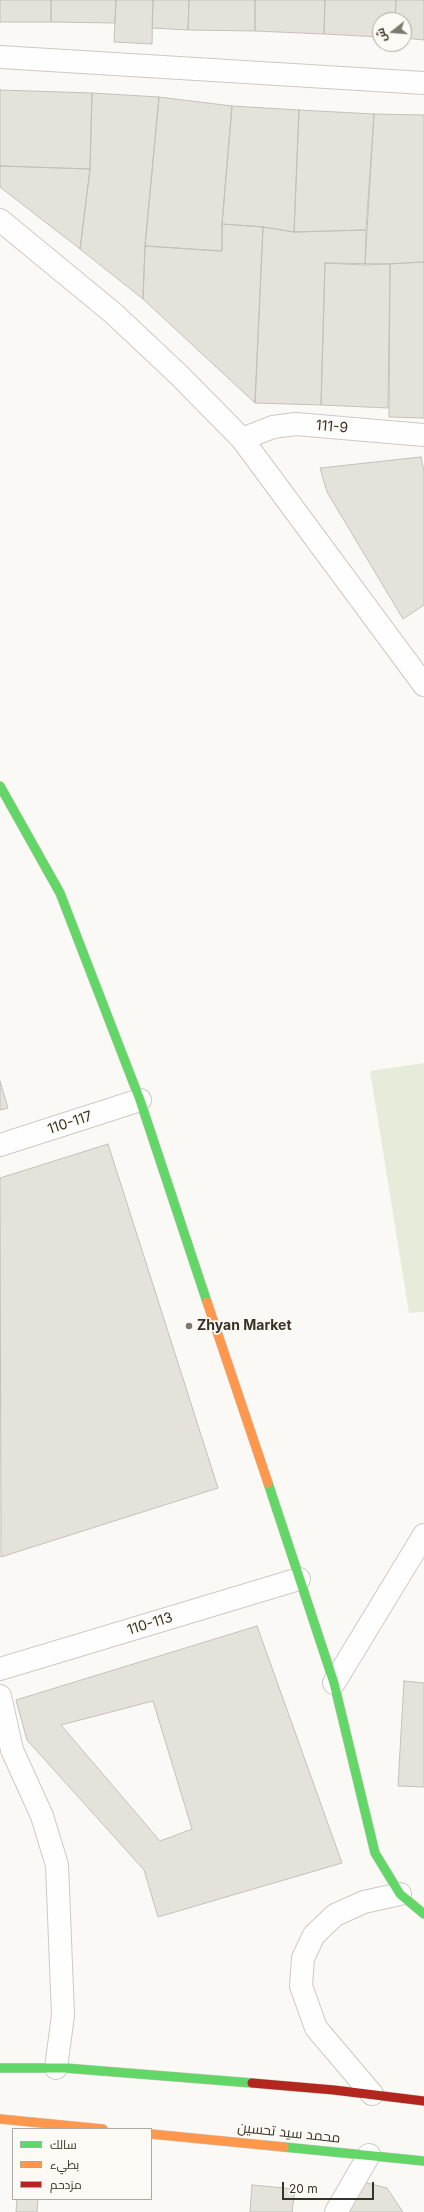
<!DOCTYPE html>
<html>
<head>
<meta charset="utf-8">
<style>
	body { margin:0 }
	#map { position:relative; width:424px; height:2212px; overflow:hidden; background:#fbf9f6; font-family:Inter,Cairo,sans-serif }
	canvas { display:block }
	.legend { position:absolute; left:12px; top:2128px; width:140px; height:72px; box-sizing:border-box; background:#fdf9f4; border:1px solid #afa9a2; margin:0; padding:5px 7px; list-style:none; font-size:12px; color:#393228 }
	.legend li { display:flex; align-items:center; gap:8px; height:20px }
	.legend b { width:20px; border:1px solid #afa9a2 }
	.north { position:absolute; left:372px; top:12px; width:40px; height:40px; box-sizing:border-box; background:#fdf9f4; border:1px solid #afa9a2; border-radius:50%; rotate:253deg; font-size:11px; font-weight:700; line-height:16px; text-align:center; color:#393228 }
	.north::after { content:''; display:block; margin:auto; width:14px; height:18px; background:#7d7870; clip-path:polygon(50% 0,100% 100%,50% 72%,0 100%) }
	.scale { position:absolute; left:282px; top:2182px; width:92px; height:18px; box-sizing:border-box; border:2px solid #393228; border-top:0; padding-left:5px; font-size:12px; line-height:14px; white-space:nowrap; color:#393228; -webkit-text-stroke:3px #fdf9f4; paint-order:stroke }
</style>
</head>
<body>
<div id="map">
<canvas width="424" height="2212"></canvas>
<ul class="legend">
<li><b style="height:5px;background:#63d668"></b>سالك</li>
<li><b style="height:5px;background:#ff974d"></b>بطيء</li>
<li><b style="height:5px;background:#b3261e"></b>مزدحم</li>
</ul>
<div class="north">ش</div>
<div class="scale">20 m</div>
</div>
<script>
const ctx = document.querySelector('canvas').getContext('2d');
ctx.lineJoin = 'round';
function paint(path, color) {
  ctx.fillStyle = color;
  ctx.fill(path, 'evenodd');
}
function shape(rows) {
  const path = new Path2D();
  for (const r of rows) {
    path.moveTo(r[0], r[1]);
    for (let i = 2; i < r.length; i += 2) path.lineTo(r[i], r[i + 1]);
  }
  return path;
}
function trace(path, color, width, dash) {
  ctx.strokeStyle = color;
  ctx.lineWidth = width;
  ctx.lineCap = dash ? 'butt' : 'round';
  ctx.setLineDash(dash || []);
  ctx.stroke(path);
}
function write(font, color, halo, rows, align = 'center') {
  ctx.font = font + ' Inter,Cairo,sans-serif';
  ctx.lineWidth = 3.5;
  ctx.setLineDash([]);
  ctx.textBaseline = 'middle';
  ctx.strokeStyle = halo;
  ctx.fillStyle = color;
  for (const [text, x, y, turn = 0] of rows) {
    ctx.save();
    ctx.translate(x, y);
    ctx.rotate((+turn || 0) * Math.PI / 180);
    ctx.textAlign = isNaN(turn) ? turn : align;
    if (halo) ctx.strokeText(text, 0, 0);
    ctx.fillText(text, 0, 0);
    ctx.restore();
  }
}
paint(shape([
	[424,1063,424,1312,409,1313,370,1071]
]), '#e7ecda');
const building = shape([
	[0,0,51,0,51,22,0,22,0,0],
	[51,0,116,0,115,23,51,22,51,0],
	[116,0,153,0,152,44,114,42,116,0],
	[153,0,189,0,188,30,152,28,153,0],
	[189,0,255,0,255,31,188,30,189,0],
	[255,0,325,0,324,34,255,31,255,0],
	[325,0,396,0,395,20,380,20,380,37,324,34,325,0],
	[396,0,424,0,424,40,404,38,404,20,395,20,396,0],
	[0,90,92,93,90,169,0,166,0,90],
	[92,93,159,97,145,246,143,299,80,249,90,169,92,93],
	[159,97,232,106,222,224,222,251,145,246,159,97],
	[232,106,299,110,294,232,263,227,222,224,232,106],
	[299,110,374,114,366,230,294,232,299,110],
	[374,114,424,115,424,262,365,265,374,114],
	[0,166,90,169,80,249,0,187,0,166],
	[222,224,263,227,255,403,143,299,145,246,222,251,222,224],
	[263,227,294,232,366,230,365,265,325,263,321,405,255,403,263,227],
	[424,262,424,418,389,417,390,264,424,262],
	[325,263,390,264,388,408,321,405,325,263],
	[421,457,424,471,424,605,403,619,327,492,320,468,421,457],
	[0,1081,8,1108,0,1110,0,1081],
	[108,1144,218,1488,1,1557,0,1178,108,1144],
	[257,1626,342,1863,158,1917,144,1870,27,1740,16,1700,257,1626],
	[153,1701,192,1829,160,1841,61,1725,153,1701],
	[404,1681,424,1683,424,1787,398,1786,404,1681],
	[359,2181,387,2188,403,2212,342,2212,359,2181],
	[252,2185,295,2189,292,2212,250,2212,252,2185],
	[17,2199,38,2199,37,2212,16,2212,17,2199]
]);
paint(building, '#e5e1db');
trace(building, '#c5c0ba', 1);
const street = shape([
	[0,57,424,83],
	[0,220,113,313,179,375,242,439,424,685],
	[242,439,273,427,296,424,424,435],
	[0,1145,140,1100],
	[0,1669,299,1579],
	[334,1683,424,1535],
	[0,1696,12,1750,42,1816,57,1865,63,2015,56,2068],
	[372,2094,316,2028,301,1986,303,1958,314,1935,335,1915,364,1902,400,1894],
	[336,2212,369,2155]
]);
const fast = shape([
	[0,786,60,893,140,1100,207,1302],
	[268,1483,334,1683,375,1853,400,1894,424,1914],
	[0,2068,65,2068,252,2083],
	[284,2147,424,2161]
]);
const slow = shape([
	[207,1302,268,1483],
	[0,2119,103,2129],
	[151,2134,284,2147]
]);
const jam = shape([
	[252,2083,334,2090,424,2101]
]);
trace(street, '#cdc9c3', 24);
trace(fast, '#cdc9c3', 10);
trace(slow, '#cdc9c3', 10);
trace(jam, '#cdc9c3', 10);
trace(street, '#fefefe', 22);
trace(fast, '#63d668', 9);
trace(slow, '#ff974d', 9);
trace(jam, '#b3261e', 9);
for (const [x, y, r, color] of [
	[189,1326,4,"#7d7870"]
]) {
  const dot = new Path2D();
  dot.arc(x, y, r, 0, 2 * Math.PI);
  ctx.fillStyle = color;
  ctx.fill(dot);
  trace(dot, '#fdf9f4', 1.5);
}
write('14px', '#393228', '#fdf9f4', [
	["111-9",332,427,5],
	["110-117",70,1123,-18],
	["110-113",150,1624,-17],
	["محمد سید تحسین",289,2133,6]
]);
write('bold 14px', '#393228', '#fdf9f4', [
	["Zhyan Market",197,1326]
], 'left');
</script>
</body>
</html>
